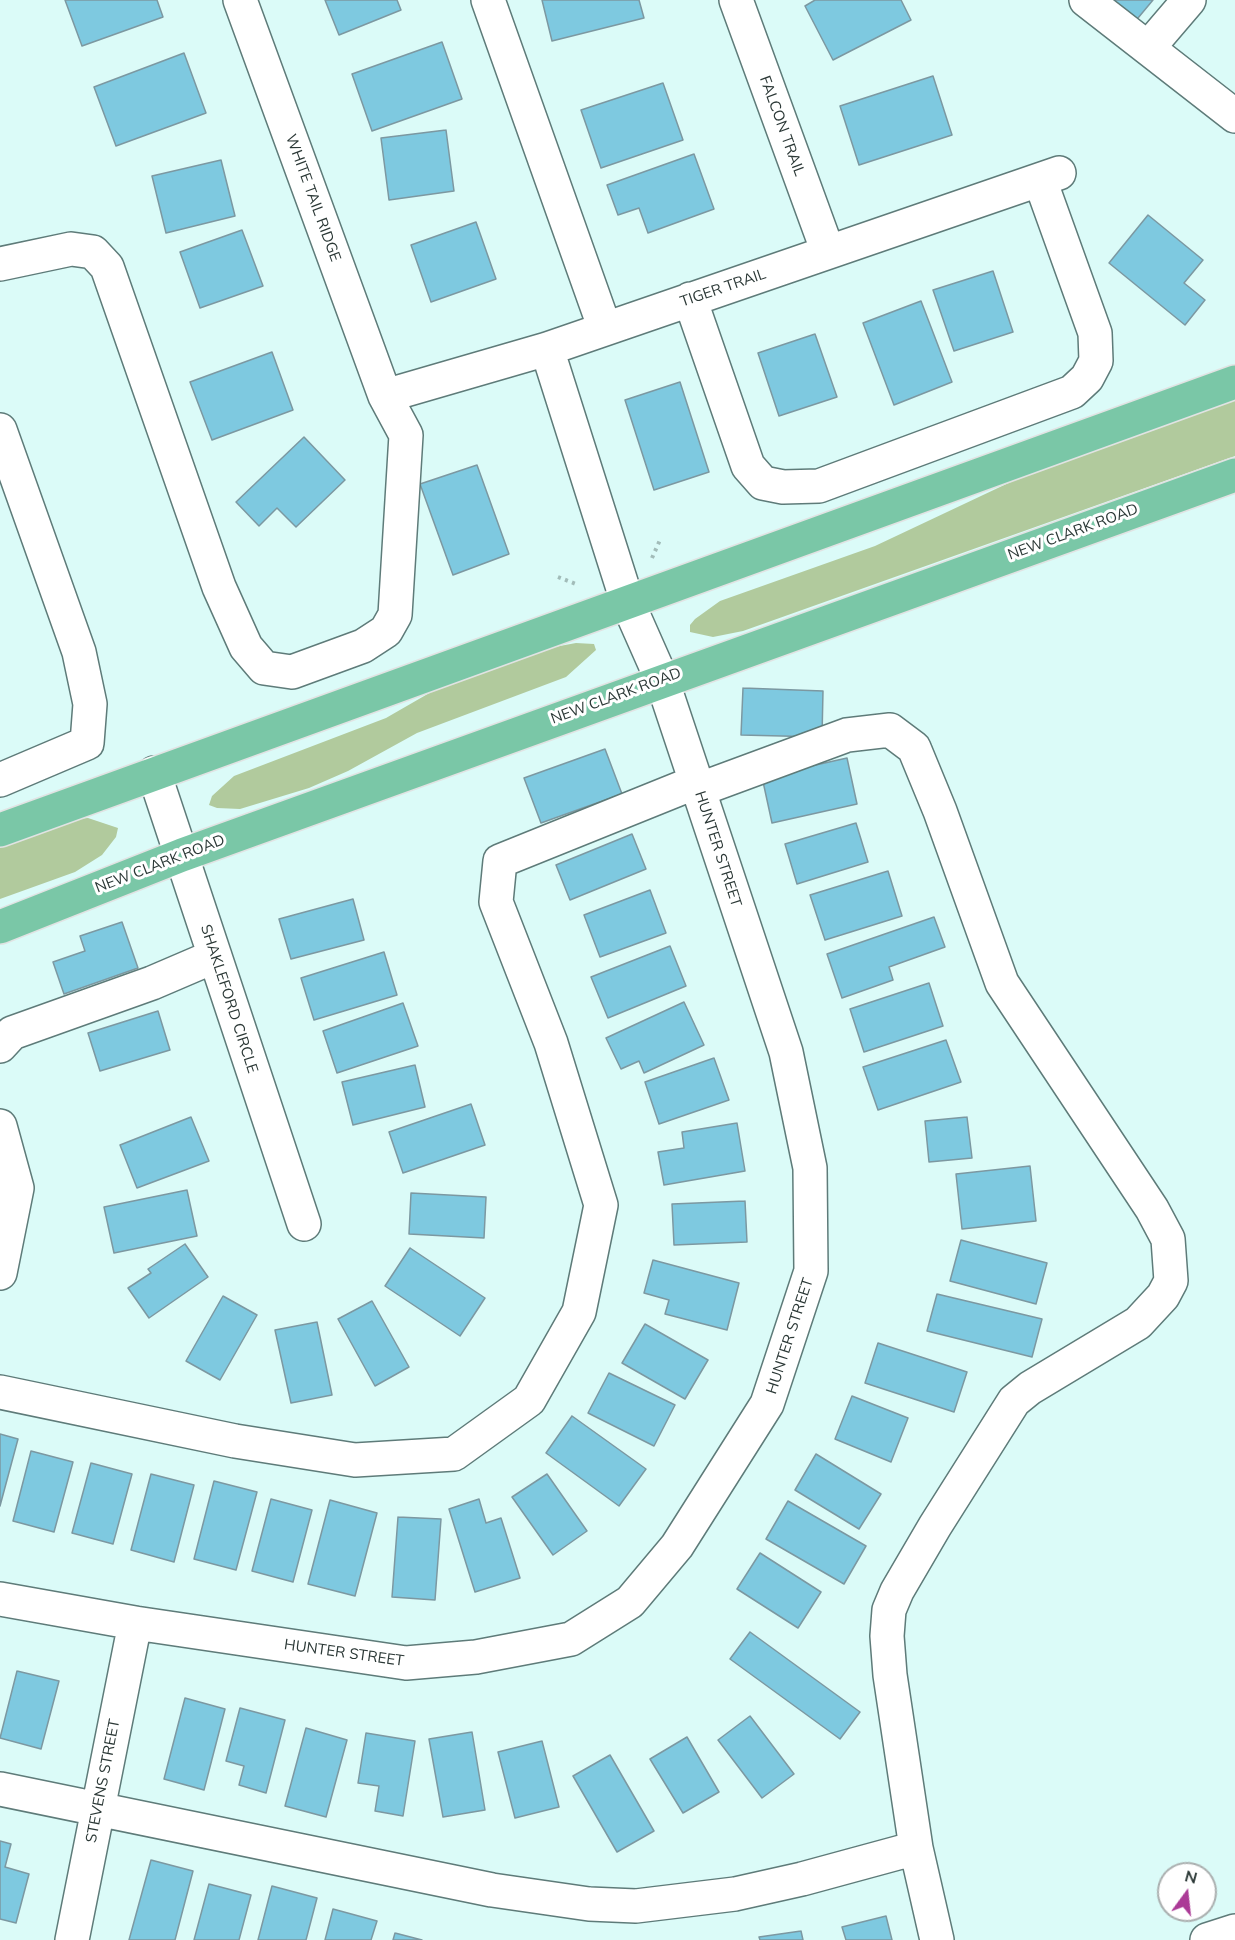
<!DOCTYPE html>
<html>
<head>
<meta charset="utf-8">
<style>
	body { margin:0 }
	#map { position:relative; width:1235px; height:1940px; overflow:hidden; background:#dbfbf8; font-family:Mulish,sans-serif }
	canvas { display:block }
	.north { position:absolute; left:1157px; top:1862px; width:60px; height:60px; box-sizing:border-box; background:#fff; border:2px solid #aaafaf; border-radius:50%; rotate:15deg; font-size:16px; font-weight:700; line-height:24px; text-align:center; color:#2b3836 }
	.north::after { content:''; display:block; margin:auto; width:21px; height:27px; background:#ab3a96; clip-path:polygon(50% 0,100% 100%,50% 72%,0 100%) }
</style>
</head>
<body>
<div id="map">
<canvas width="1235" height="1940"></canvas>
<div class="north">N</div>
</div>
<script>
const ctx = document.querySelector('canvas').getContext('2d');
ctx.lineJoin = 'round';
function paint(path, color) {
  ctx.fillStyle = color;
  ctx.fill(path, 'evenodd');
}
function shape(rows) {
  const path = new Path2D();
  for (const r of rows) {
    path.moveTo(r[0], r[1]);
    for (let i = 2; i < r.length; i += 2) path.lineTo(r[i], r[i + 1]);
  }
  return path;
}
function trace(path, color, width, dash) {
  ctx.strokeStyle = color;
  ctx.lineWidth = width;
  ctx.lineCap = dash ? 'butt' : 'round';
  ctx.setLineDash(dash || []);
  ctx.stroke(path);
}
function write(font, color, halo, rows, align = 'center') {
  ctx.font = font + ' Mulish,sans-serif';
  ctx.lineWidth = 6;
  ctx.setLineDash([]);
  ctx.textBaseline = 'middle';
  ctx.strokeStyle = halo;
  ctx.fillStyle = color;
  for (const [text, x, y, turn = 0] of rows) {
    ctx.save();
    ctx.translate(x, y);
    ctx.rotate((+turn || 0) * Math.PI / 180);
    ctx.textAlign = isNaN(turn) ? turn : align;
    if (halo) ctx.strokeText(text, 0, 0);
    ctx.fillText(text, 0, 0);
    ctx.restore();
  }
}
paint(shape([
	[1235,400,1235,456,743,631,713,637,690,632,690,625,695,619,720,601,875,546,1017,479],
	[576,643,594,644,596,650,566,677,417,733,348,771,309,788,240,809,217,808,209,805,212,796,234,776,386,718,445,684,549,648],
	[88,818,118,828,116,837,102,855,75,872,0,899,0,843,75,819]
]), '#b1ca9d');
const building = shape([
	[65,0,157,0,163,17,82,46,65,0],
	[325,0,397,0,401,10,339,35,325,0],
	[542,0,639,0,644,18,552,41,542,0],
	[815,0,901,0,911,20,833,60,805,6,815,0],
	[1103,0,1153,0,1133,24,1103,0],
	[442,42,462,99,372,131,352,74,442,42],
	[184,53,206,113,116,146,94,87,184,53],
	[933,76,952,135,859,165,840,106,933,76],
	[663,83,683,140,601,168,581,110,663,83],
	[446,130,454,191,389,200,381,138,446,130],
	[694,154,714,209,648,233,639,208,618,215,607,185,694,154],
	[221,160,235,216,166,233,152,176,221,160],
	[1148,215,1203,260,1184,283,1205,300,1185,325,1109,263,1148,215],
	[476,222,496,279,431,302,411,245,476,222],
	[242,230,263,286,200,308,180,252,242,230],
	[993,271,1013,332,954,351,933,290,993,271],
	[921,301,952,382,894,405,863,323,921,301],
	[815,334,837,397,779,416,758,353,815,334],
	[272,352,293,410,212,440,190,382,272,352],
	[680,382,709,472,654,490,625,400,680,382],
	[304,437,345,480,296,527,277,508,259,526,236,502,304,437],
	[477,465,509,554,453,575,420,484,477,465],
	[743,688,823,691,822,737,741,735,743,688],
	[605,749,622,794,541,823,524,778,605,749],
	[847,758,857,804,772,823,762,777,847,758],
	[856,823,868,862,797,884,785,844,856,823],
	[632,834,646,869,570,900,556,865,632,834],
	[888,871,902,916,825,940,810,895,888,871],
	[650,890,666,933,600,957,584,915,650,890],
	[353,899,364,940,291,959,279,919,353,899],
	[934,917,945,947,889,967,893,980,842,998,827,954,934,917],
	[122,922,138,968,64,994,53,962,85,951,80,936,122,922],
	[670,946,686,986,608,1018,591,977,670,946],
	[384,952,397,995,314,1020,301,978,384,952],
	[929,983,943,1026,864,1052,850,1009,929,983],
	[684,1002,704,1045,644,1073,639,1061,621,1069,606,1038,684,1002],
	[403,1003,418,1046,337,1073,323,1031,403,1003],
	[158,1011,170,1050,100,1071,88,1033,158,1011],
	[946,1040,961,1082,878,1110,863,1067,946,1040],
	[714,1058,729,1100,659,1124,645,1082,714,1058],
	[415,1065,425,1107,353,1125,342,1082,415,1065],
	[471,1104,485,1145,403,1173,389,1132,471,1104],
	[191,1117,209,1161,137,1188,120,1145,191,1117],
	[967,1117,972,1158,929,1162,925,1121,967,1117],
	[737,1123,745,1171,664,1185,658,1152,684,1148,682,1132,737,1123],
	[1030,1166,1036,1221,962,1229,956,1174,1030,1166],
	[187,1190,197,1236,114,1253,104,1207,187,1190],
	[411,1193,486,1197,484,1238,409,1234,411,1193],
	[745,1201,747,1242,674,1245,672,1204,745,1201],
	[961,1240,1047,1263,1036,1304,950,1281,961,1240],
	[185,1244,208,1277,149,1318,128,1288,151,1273,148,1269,185,1244],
	[410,1248,485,1298,460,1336,385,1286,410,1248],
	[653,1260,739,1283,727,1330,665,1314,669,1300,644,1293,653,1260],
	[937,1294,1042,1319,1032,1357,927,1331,937,1294],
	[223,1296,257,1315,220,1380,186,1361,223,1296],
	[372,1301,409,1367,375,1386,338,1319,372,1301],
	[317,1322,332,1395,291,1403,275,1330,317,1322],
	[645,1324,708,1360,685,1399,622,1363,645,1324],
	[878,1343,967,1372,954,1412,865,1383,878,1343],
	[609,1373,675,1405,654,1446,588,1413,609,1373],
	[852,1396,908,1418,891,1462,835,1439,852,1396],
	[572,1416,646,1469,619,1506,546,1453,572,1416],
	[0,1434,18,1439,0,1506,0,1434],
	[31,1451,73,1462,54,1532,13,1521,31,1451],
	[816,1454,881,1494,859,1529,795,1490,816,1454],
	[91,1463,132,1474,113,1544,72,1533,91,1463],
	[151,1474,194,1485,174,1562,131,1550,151,1474],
	[547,1474,587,1531,553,1555,512,1497,547,1474],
	[214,1481,257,1492,236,1570,194,1559,214,1481],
	[271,1499,312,1510,293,1582,252,1571,271,1499],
	[479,1499,486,1523,501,1518,520,1578,475,1592,449,1509,479,1499],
	[330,1500,377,1513,355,1596,308,1584,330,1500],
	[788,1501,866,1546,844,1584,766,1539,788,1501],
	[398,1517,441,1519,435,1600,392,1597,398,1517],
	[760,1553,821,1592,798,1628,737,1589,760,1553],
	[750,1632,860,1712,840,1739,730,1659,750,1632],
	[17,1671,59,1681,41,1749,0,1738,17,1671],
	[185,1698,225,1709,204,1790,164,1779,185,1698],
	[240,1708,285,1720,266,1793,239,1785,244,1766,226,1761,240,1708],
	[750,1716,794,1774,762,1798,718,1740,750,1716],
	[306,1728,347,1740,326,1817,285,1806,306,1728],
	[472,1732,485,1810,443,1817,429,1739,472,1732],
	[366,1733,415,1741,403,1816,375,1811,379,1786,358,1783,366,1733],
	[687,1737,719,1792,683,1813,650,1759,687,1737],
	[542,1741,559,1807,515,1818,498,1752,542,1741],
	[610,1755,654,1831,617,1852,573,1776,610,1755],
	[0,1841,11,1844,5,1867,29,1874,16,1923,0,1919,0,1841],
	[151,1860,193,1871,175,1940,129,1940,151,1860],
	[209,1884,251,1895,239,1940,194,1940,209,1884],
	[272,1886,317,1898,306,1940,258,1940,272,1886],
	[333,1909,377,1921,371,1940,325,1940,333,1909],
	[886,1916,892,1940,846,1940,842,1927,886,1916],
	[801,1931,803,1940,760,1940,759,1937,801,1931],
	[395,1933,422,1940,393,1940,395,1933]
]);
paint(building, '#7ec9e0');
trace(building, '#7c98a1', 1.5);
const minor = shape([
	[488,0,605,329],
	[736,0,828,252],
	[1086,0,1235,116],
	[1148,48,1189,0],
	[0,264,71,249,93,252,107,267,219,587,246,647,264,668,292,672,363,646,386,631,395,615,406,435,385,396,240,0],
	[690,299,748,466,763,483,783,487,819,486,1072,392,1087,378,1096,361,1095,333,1040,180],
	[385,396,547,349,1059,173],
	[0,430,79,652,90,704,87,743,0,780],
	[154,773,304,1224],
	[0,1046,12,1033,152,983,215,956],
	[0,1126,17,1188,0,1273],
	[0,1392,235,1441,355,1460,454,1454,529,1400,579,1312,601,1205,551,1043,496,902,500,861,696,782],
	[0,1599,135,1623,406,1663,476,1657,571,1639,630,1602,677,1546,767,1404,811,1271,810,1168,786,1052,662,680,627,601,547,349],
	[0,1789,492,1890,589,1904,636,1906,735,1894,802,1879,916,1848,890,1675,887,1636,889,1610,897,1591,935,1526,1014,1401,1030,1388,1138,1323,1163,1296,1171,1281,1168,1239,1152,1209,1002,983,940,811,914,748,890,730,847,735,698,790],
	[916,1848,937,1940],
	[72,1940,135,1623],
	[1207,1940,1235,1931]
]);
const major = shape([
	[0,830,1235,382],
	[0,927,182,855,1235,475]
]);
trace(minor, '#5e7b79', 36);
trace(major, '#e1e3e3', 36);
trace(shape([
	[652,558,660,540],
	[558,577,576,584]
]), '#a2bcb9', 4, [3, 4.5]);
trace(minor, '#fff', 33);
trace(major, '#7ac7a7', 33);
write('15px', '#2b3836', '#fff', [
	["FALCON TRAIL",782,126,70],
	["WHITE TAIL RIDGE",313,198,70],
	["TIGER TRAIL",723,288,-19],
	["NEW CLARK ROAD",1073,532,-20],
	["NEW CLARK ROAD",616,696,-20],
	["HUNTER STREET",718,849,72],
	["NEW CLARK ROAD",160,864,-21],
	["SHAKLEFORD CIRCLE",229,999,72],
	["HUNTER STREET",790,1336,-72],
	["HUNTER STREET",344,1653,8],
	["STEVENS STREET",103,1781,-79]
]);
</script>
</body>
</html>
